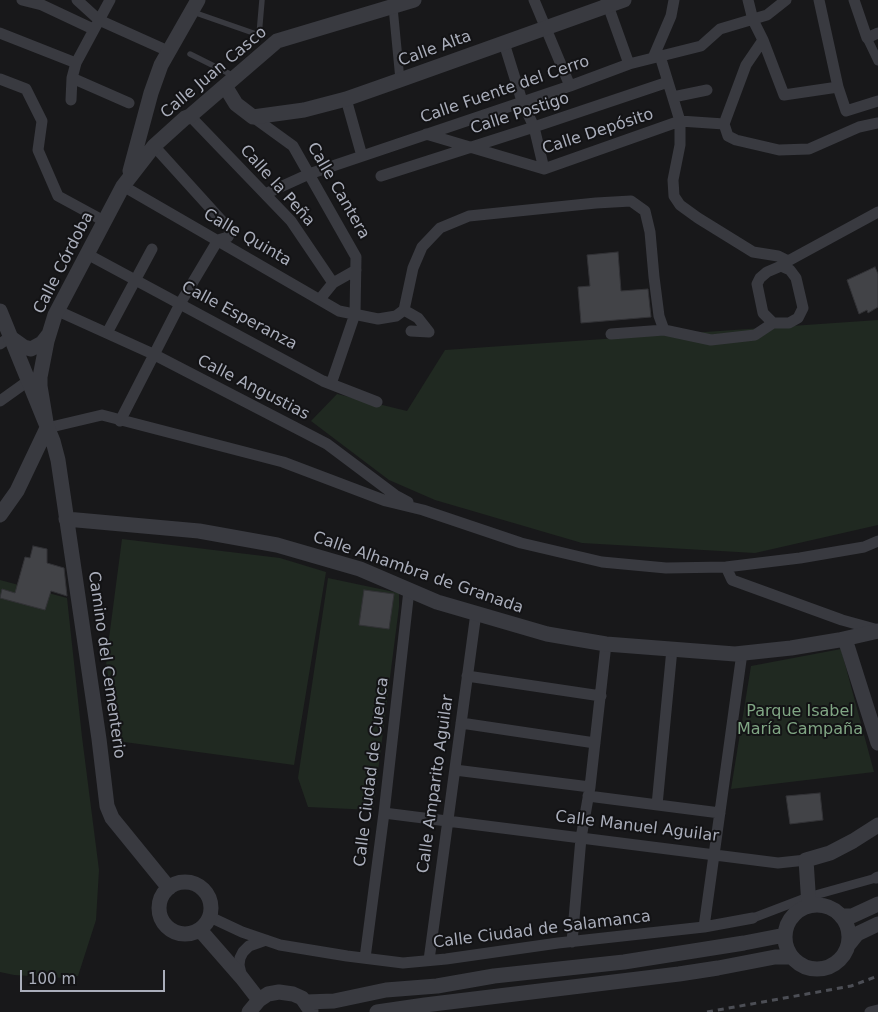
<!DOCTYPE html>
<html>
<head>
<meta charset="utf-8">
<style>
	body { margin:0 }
	#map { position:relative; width:878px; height:1012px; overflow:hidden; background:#18181a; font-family:"DejaVu Sans",sans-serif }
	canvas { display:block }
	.scale { position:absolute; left:20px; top:970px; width:145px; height:22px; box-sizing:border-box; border:2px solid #aaaebb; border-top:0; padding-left:6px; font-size:15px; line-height:18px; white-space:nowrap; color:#aaaebb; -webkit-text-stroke:4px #131315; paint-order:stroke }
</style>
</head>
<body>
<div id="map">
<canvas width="878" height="1012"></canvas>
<div class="scale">100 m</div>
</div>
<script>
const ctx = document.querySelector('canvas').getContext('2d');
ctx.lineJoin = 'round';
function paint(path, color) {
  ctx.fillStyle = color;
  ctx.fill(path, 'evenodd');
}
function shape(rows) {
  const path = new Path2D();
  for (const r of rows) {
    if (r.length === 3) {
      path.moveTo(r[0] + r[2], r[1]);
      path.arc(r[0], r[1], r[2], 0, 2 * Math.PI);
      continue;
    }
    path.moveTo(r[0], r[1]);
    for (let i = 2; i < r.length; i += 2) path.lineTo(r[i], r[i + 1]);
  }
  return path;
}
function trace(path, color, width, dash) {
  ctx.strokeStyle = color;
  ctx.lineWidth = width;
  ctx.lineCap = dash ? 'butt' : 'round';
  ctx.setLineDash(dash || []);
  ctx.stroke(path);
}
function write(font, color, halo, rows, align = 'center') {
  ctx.font = font + ' "DejaVu Sans",sans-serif';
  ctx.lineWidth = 4;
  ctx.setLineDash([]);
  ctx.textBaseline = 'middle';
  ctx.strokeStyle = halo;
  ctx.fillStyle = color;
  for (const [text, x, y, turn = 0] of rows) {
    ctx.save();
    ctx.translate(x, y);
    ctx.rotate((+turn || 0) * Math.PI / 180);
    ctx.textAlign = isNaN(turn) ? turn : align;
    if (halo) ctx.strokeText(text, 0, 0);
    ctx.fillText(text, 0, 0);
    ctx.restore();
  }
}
paint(shape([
	[878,320,878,525,755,553,582,543,435,500,389,480,311,421,337,394,407,411,445,350],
	[122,539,280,558,326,572,294,765,117,741,106,661],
	[328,578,399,593,399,607,373,810,308,807,298,778],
	[0,580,67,598,82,737,99,870,96,920,78,976,64,978,14,975,0,972],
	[841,649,874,772,731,789,751,666]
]), '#202921');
const building = shape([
	[618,252,621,291,648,289,651,317,581,323,578,287,590,286,587,255,618,252],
	[875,267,878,274,878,307,868,313,867,310,859,314,847,280,875,267],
	[33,546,47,549,47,563,64,568,67,596,51,591,45,610,0,598,2,589,15,593,25,557,30,558,33,546],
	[364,590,394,594,389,629,359,625,364,590],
	[820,793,823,820,790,824,786,796,820,793]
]);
paint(building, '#424347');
trace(building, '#323236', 1);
trace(shape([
	[193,12,259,35,262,0],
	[190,54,234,76]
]), '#393a40', 5.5);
trace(shape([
	[393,7,400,80],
	[867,38,878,61],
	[753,918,808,897,876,878]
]), '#393a40', 9);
trace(shape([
	[22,0,42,5,93,29],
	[77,0,99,20,168,51],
	[534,0,570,86],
	[606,0,629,64],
	[748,0,753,20,763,40,784,95,838,87],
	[819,0,838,87,846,111,878,101],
	[854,0,867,38,878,33],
	[0,33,76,63],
	[504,43,522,101,534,127,544,169],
	[660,56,680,121,680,145,673,180,674,196,680,205,698,218,753,252,778,256,788,261],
	[653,58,671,16,674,0],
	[72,78,129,103],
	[0,79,26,89,42,121,38,150,58,196,104,221],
	[673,97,707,90],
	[346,99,362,156],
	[71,100,72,78,76,63,110,0],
	[190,116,291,221,333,283],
	[253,117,293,146,356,257,355,314,331,384],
	[724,124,728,136,736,140,779,150,809,149,859,127,878,123],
	[724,124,746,65,763,40],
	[426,134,544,169,680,121,724,124],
	[154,146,231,231,228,237,218,240],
	[381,176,534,127,668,82],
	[123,186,339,311,378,319,396,316,404,310,413,268,422,247,440,228,469,216,596,203,631,201,645,211,650,232,654,277,659,316,664,330,611,334],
	[265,194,309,174,570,86,629,64,701,46,720,29,767,15,786,0],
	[87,254,323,381,377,402],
	[786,267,788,261,878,212],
	[320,299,333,283,356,270],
	[404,310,418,318,429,332,411,331],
	[58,311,153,354,327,444,395,495,408,502],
	[664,330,711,340,755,335,773,323,789,323,798,318,803,308,796,278,790,270,781,266,767,272,760,278,757,284,763,313,773,323],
	[107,333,152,249],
	[0,344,10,337],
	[0,401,28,381],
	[120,421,181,302,218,240],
	[47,428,102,415,283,462,386,501,423,510,521,543,602,562,666,568,726,567,800,558,864,547,878,541],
	[726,567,732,580,842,620,878,630],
	[467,676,601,696],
	[461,723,595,743],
	[455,770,590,787],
	[588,796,720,813],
	[657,805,672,649],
	[384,813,778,863,806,860],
	[876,878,878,877],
	[210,917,242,932,280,945,347,956,403,963,446,959,558,943,704,927,753,918],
	[704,927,742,653],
	[572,942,581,838,590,787,606,644],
	[365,958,384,813,409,590],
	[429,960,476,613],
	[242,978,239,965,240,958,243,952,249,946,266,940],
	[870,1012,878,1010]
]), '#393a40', 11);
trace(shape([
	[225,86,236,104,253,117,304,110,346,99,400,80,624,0],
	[130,171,151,93,161,65,198,0],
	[0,311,53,441,58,460,99,739,107,806,112,818,169,888],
	[10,337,24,347,31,349,42,343,49,334],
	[47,428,40,386,40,377,47,341,55,315,123,186,154,146,185,118,190,116,277,41,414,0],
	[0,515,17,491,47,428],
	[66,519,199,531,277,545,360,569,437,602,547,634,606,644,735,654,791,648,839,640,878,631],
	[845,639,878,743],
	[185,908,26],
	[817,937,32],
	[809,906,806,860,830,853,853,841,878,825],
	[842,916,852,916,878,904],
	[200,930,242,978,259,1000],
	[849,944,857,934,878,924],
	[306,1002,334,1001,386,990,437,986,494,976,624,962,744,943,785,935],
	[249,1012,259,1000,268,994,279,992,293,994,302,998,311,1011],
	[377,1012,425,1005,679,974,718,968,775,957,791,957,794,959]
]), '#393a40', 15);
trace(shape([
	[707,1012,851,986,878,976]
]), '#4c4e55', 3, [6, 5]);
write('16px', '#aaaebb', '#131315', [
	["Calle Alta",435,49,-20],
	["Calle Juan Casco",214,73,-40],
	["Calle Fuente del Cerro",505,90,-19],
	["Calle Postigo",520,114,-18],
	["Calle Depósito",598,132,-18],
	["Calle la Peña",277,186,48],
	["Calle Cantera",338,191,60],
	["Calle Quinta",247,238,30],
	["Calle Córdoba",64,263,-63],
	["Calle Esperanza",239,316,28],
	["Calle Angustias",253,388,27],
	["Calle Alhambra de Granada",418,573,19],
	["Camino del Cementerio",106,665,82],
	["Calle Ciudad de Cuenca",372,772,-83],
	["Calle Amparito Aguilar",436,784,-82],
	["Calle Manuel Aguilar",637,827,7],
	["Calle Ciudad de Salamanca",542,930,-7]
]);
write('16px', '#80a684', '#131315', [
	["Parque Isabel",800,712],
	["María Campaña",800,730]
]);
</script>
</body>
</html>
